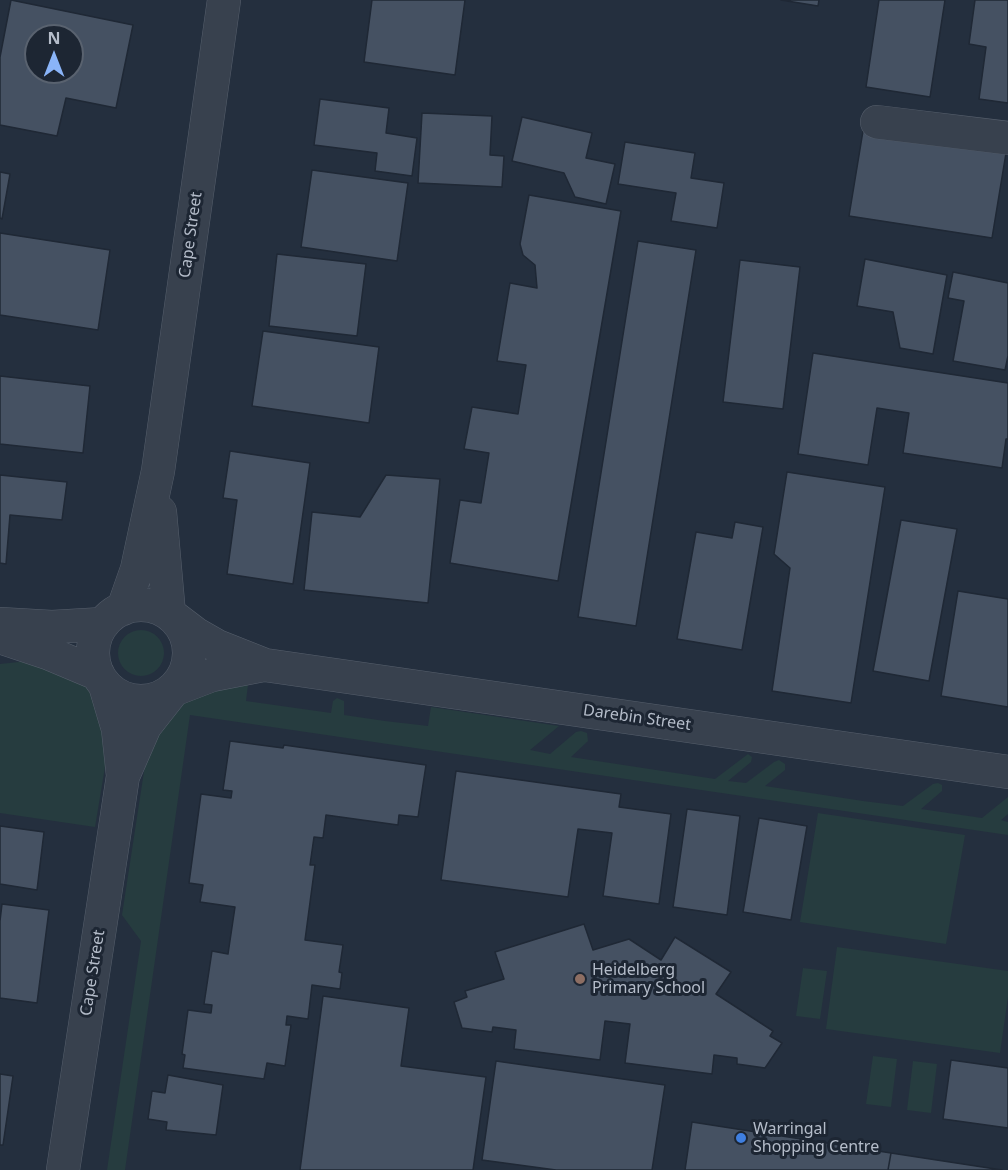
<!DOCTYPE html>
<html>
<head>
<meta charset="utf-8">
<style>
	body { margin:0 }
	#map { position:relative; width:1008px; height:1170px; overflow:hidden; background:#242f3e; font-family:"Noto Sans",sans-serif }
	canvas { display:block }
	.north { position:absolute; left:24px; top:24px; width:60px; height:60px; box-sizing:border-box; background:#1d2633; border:2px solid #59626f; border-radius:50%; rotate:0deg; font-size:16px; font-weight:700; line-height:24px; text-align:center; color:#b4bcc9 }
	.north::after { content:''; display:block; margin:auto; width:21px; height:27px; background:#8ab4f8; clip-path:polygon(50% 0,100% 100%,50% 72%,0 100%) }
</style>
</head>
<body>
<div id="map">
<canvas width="1008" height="1170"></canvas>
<div class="north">N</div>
</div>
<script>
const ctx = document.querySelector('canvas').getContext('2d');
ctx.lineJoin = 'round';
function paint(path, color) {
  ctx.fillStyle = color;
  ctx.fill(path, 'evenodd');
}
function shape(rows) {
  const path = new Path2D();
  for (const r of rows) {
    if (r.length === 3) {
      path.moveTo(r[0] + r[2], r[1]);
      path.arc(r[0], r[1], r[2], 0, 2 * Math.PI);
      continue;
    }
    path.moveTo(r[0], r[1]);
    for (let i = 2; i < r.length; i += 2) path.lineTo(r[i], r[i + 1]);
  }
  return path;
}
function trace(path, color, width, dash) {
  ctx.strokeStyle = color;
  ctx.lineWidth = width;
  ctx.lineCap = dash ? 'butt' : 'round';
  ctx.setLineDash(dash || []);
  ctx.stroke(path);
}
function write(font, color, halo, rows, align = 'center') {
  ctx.font = font + ' "Noto Sans",sans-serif';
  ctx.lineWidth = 6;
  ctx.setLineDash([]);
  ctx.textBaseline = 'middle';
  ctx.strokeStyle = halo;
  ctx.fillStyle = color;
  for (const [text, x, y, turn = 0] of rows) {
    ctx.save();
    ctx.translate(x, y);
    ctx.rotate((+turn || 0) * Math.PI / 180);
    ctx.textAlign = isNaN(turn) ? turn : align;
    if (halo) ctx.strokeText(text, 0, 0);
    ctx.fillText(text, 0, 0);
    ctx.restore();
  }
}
paint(shape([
	[141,653,23],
	[28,661,91,686,108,749,95,827,0,813,0,664],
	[241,684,248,685,246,701,331,713,333,701,337,698,344,701,344,715,385,721,428,726,431,707,559,726,530,750,550,754,576,732,581,731,587,733,588,741,571,757,715,779,748,754,752,757,751,762,728,781,746,783,774,762,779,760,785,764,785,770,765,786,863,801,903,806,933,784,938,783,942,785,942,791,921,809,982,818,1008,797,1008,814,1001,820,1008,822,1008,835,190,715,125,1170,107,1170,141,941,122,915,145,765,152,747,172,713,190,698],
	[818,813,965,835,946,944,800,922],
	[837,947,1008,971,1008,997,1000,1053,826,1029],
	[803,968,827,971,820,1019,796,1016],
	[873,1056,897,1059,891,1107,866,1104],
	[913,1061,937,1064,931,1113,907,1110]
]), '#263c3f');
const building = shape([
	[11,0,133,25,116,108,66,98,57,136,0,125,0,57,11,0],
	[36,36,72,36,72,72,36,72,36,36],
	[372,0,465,0,455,75,364,62,372,0],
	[781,0,819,0,818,6,781,0],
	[879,0,945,0,930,97,866,87,879,0],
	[975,0,1008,0,1008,103,979,99,986,47,969,44,975,0],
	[320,99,389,108,386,133,417,138,412,176,375,171,377,153,314,145,320,99],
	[422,113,492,116,490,155,504,156,502,187,418,183,422,113],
	[522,117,592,133,586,158,615,164,606,204,575,197,564,173,512,161,522,117],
	[863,131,1006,153,992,238,849,216,863,131],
	[625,142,695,153,691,178,724,183,717,228,671,221,676,193,618,184,625,142],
	[312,170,408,183,397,261,301,247,312,170],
	[0,172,10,174,2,219,0,218,0,172],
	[529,195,621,211,558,581,450,563,460,500,481,503,489,453,464,449,472,407,518,414,526,365,497,361,510,283,537,288,535,265,523,255,520,244,529,195],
	[0,233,110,250,98,330,0,315,0,233],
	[638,241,696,250,636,626,578,617,638,241],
	[277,254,366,264,357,336,269,326,277,254],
	[865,259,947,275,933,354,900,348,893,312,857,306,865,259],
	[740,260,800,267,783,409,723,402,740,260],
	[953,272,1008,283,1008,356,1005,370,953,361,964,301,948,298,953,272],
	[263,331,379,347,369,423,252,406,263,331],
	[813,353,1008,383,1008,439,1006,439,1002,468,903,453,909,413,877,408,868,465,798,454,813,353],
	[0,376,90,386,83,453,0,444,0,376],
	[230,451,310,463,293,584,227,574,237,500,223,498,230,451],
	[787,472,885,487,851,703,772,691,790,568,774,554,787,472],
	[0,475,67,482,62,520,10,515,6,564,0,563,0,475],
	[386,475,440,479,428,603,304,590,312,512,360,517,386,475],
	[901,520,957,529,929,681,873,671,901,520],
	[735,522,763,527,742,650,677,639,696,532,732,538,735,522],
	[958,591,1008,599,1008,707,941,696,958,591],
	[230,741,283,748,284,745,426,765,418,817,399,815,398,825,326,815,323,838,314,837,310,865,315,865,305,940,343,945,339,972,342,973,340,989,312,985,308,1019,287,1016,286,1025,291,1025,285,1066,267,1063,264,1079,183,1068,185,1055,182,1054,188,1010,211,1013,212,1005,204,1004,212,951,228,954,235,907,200,902,203,885,189,883,201,794,231,798,232,791,223,790,230,741],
	[456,771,621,794,619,807,671,814,659,904,603,896,612,833,578,829,568,897,441,880,456,771],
	[687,809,740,816,727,915,673,907,687,809],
	[759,818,807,826,791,920,743,912,759,818],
	[0,826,44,832,37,890,0,884,0,826],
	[2,904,49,910,37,1003,0,998,0,921,2,904],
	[584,924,593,950,629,939,661,960,675,937,731,972,716,994,773,1031,770,1036,782,1043,765,1068,737,1064,737,1058,714,1055,712,1074,625,1063,630,1024,605,1021,600,1060,514,1049,516,1030,493,1027,492,1032,462,1028,454,1002,467,997,465,991,504,979,495,952,584,924],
	[323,996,409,1008,401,1066,486,1077,473,1170,300,1170,323,996],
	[951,1060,1008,1068,1008,1128,943,1119,951,1060],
	[496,1061,665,1085,652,1170,556,1170,482,1160,496,1061],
	[0,1074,13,1076,3,1145,0,1145,0,1074],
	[168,1075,223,1085,216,1135,166,1130,167,1122,148,1119,152,1091,165,1093,168,1075],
	[692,1122,891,1153,888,1170,685,1170,692,1122],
	[891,1153,1002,1170,888,1170,891,1153]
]);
paint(building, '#455162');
trace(building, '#1f2835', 1.5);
const minor = shape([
	[877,122,1008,138],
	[160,512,169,614],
	[141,653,48],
	[123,609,137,569,158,471,224,0],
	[175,618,196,634,217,646,265,665,1008,772],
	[0,624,52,627,103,624],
	[0,637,48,653,98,674],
	[173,690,212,675,263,665],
	[124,774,145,726,171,693],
	[63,1170,123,776,118,729,105,685]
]);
trace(minor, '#565f6c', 34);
trace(minor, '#38414e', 33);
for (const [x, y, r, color] of [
	[580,979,6,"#8d6e63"],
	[741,1138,6,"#3f7fe0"]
]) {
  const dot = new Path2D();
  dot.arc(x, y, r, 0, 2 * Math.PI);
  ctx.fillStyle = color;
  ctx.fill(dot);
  trace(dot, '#1d2633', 2);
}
write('16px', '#b4bcc9', '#1d2633', [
	["Cape Street",191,235,-82],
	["Darebin Street",637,718,8],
	["Cape Street",93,973,-81]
]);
write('16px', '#b4bcc9', '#1d2633', [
	["Heidelberg",592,970],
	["Primary School",592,988],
	["Warringal",753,1129],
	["Shopping Centre",753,1147]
], 'left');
</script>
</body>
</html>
